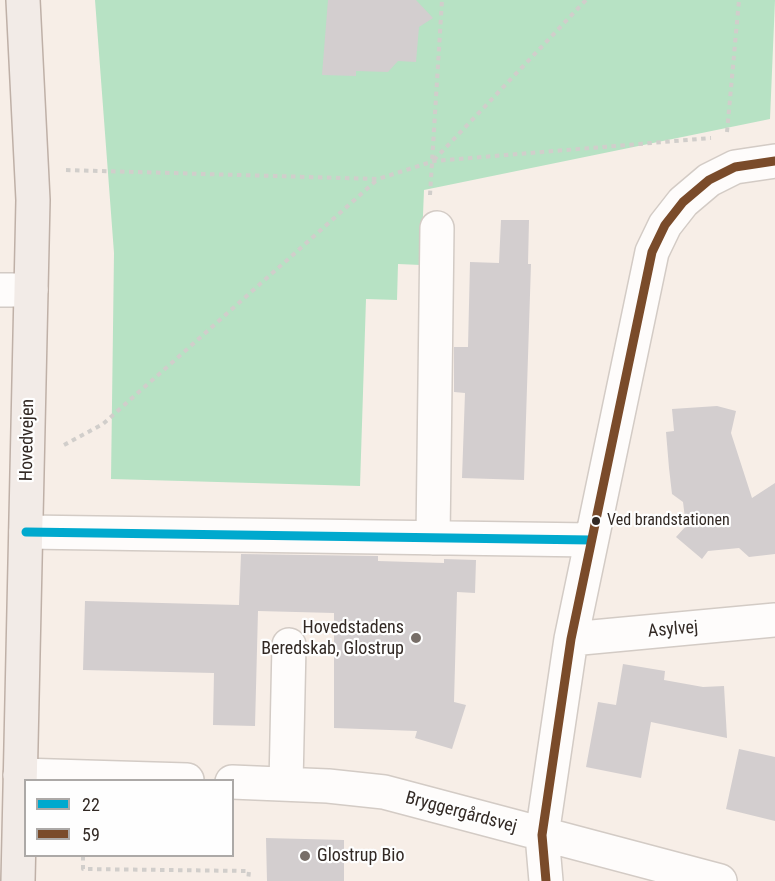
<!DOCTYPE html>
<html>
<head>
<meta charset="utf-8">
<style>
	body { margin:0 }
	#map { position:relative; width:775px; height:881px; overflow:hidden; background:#f7eee7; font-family:"Roboto Condensed",sans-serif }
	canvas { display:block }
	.legend { position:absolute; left:24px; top:779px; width:210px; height:78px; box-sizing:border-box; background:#fefefe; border:2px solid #aca9a7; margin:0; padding:8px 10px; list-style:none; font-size:18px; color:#322924 }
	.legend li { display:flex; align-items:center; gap:12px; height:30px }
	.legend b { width:30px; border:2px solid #aca9a7 }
</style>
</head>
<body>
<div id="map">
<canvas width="775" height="881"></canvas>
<ul class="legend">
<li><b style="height:8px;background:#00a9ce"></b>22</li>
<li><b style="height:8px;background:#7a4b2a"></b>59</li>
</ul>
</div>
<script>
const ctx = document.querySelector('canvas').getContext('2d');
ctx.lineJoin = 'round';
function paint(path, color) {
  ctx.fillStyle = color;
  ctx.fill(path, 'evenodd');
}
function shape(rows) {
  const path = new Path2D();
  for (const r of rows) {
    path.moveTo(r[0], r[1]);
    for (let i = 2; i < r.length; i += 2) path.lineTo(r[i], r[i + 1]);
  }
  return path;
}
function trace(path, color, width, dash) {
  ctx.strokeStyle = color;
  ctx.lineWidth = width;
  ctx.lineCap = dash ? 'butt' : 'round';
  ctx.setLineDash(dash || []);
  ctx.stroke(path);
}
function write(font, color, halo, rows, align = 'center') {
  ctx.font = font + ' "Roboto Condensed",sans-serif';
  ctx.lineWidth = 4.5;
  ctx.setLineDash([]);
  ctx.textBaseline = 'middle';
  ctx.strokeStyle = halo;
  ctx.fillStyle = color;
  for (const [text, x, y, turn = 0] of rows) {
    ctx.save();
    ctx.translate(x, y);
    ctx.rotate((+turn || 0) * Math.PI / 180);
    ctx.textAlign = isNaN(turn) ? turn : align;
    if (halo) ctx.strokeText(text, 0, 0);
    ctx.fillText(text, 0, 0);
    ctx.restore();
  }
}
paint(shape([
	[95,0,775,0,770,119,424,190,421,265,398,264,397,300,366,299,360,486,111,479,114,253]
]), '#b7e2c4');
paint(shape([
	[328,0,416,0,433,18,419,27,416,62,398,61,388,72,356,71,356,76,322,75],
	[501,220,529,220,528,264,531,264,524,480,462,478,465,393,454,392,454,347,468,347,470,262,499,263],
	[717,406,736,411,731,433,752,498,775,483,775,554,749,557,739,548,708,551,702,559,676,537,686,526,683,502,672,494,669,468,666,432,674,431,672,409],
	[241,554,378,556,378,561,444,563,444,559,476,560,475,593,457,592,454,702,466,705,452,749,415,738,417,731,334,728,334,613,258,611,255,726,213,725,214,673,83,670,85,601,239,605],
	[623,664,665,671,664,680,703,687,724,686,727,738,651,722,641,778,586,767,598,702,616,705],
	[739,749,775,757,775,821,726,809],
	[266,838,344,840,344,881,267,881]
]), '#d3cecf');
const minor = shape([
	[0,290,31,290],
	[26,532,591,540],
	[433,538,437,228],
	[571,639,775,620],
	[20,775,187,780],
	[232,782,328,786,384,792,720,881],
	[286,784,289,645],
	[546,881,542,835,571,639,652,252,665,225,683,202,709,180,735,167,775,161]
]);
const major = shape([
	[18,881,33,200,23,0]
]);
trace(minor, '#d3cbc5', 36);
trace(major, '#bfb0a7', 36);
trace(shape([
	[727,132,739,0],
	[434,160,586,0],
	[66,170,378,179,434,161,711,138],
	[430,195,442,0],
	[64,445,103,424,378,179],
	[83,856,83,869,249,871,248,881]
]), '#d1cecb', 4, [4.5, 4.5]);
trace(minor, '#fefcfb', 33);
trace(major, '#f2ebe7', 33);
trace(shape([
	[26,532,591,540]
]), '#00a9ce', 9);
trace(shape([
	[546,881,542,835,571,639,652,252,665,225,683,202,709,180,735,167,775,161]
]), '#7a4b2a', 9);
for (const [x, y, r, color] of [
	[596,521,5,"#322924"],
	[416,638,6,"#776e68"],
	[305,856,6,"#776e68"]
]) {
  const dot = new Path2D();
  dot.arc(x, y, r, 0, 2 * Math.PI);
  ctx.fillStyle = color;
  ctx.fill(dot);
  trace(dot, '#fefefe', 2);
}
write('16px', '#322924', '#fefefe', [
	["Ved brandstationen",607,521]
], 'left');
write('18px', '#322924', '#fefefe', [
	["Hovedvejen",28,440,-89],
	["Asylvej",673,630,-5],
	["Bryggergårdsvej",461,813,15]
]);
write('18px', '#322924', '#fefefe', [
	["Hovedstadens",404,628],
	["Beredskab, Glostrup",404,649],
	["Glostrup Bio",317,856,"left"]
], 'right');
</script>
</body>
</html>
